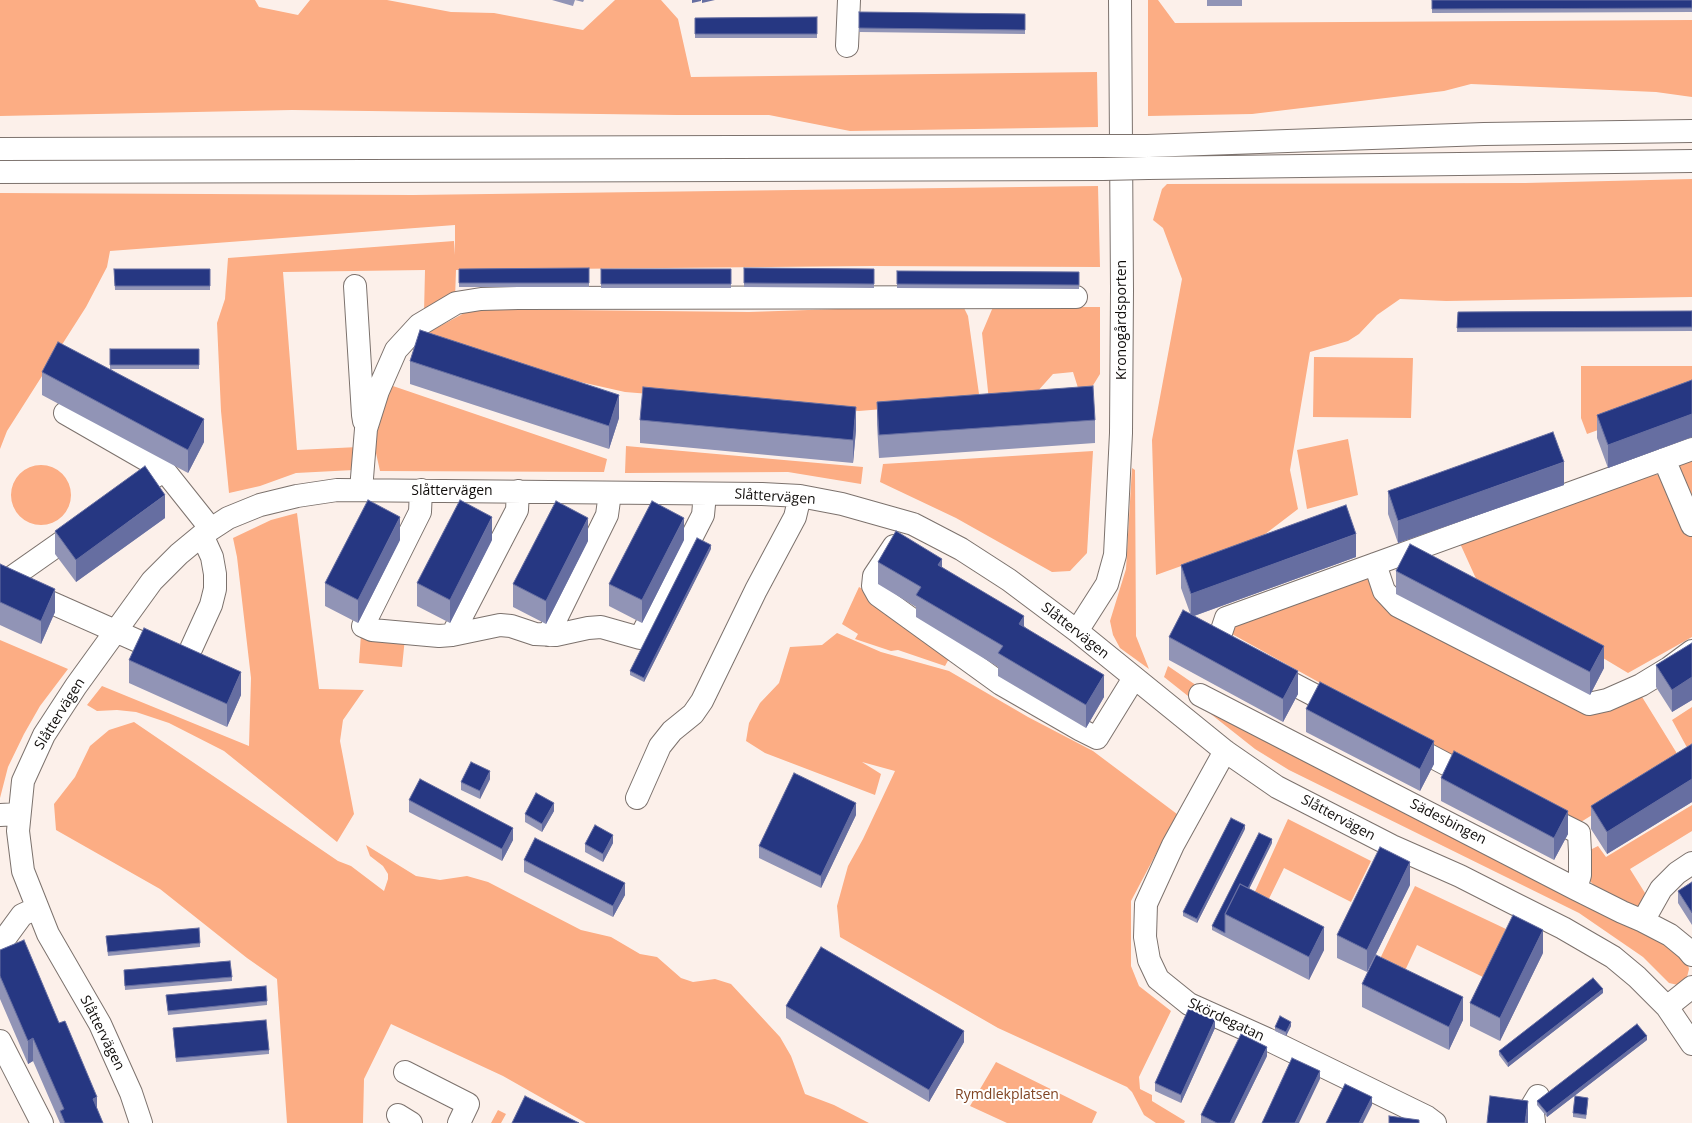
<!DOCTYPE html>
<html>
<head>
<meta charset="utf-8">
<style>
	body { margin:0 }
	canvas { display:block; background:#fcf0ea }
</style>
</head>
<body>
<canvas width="1692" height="1123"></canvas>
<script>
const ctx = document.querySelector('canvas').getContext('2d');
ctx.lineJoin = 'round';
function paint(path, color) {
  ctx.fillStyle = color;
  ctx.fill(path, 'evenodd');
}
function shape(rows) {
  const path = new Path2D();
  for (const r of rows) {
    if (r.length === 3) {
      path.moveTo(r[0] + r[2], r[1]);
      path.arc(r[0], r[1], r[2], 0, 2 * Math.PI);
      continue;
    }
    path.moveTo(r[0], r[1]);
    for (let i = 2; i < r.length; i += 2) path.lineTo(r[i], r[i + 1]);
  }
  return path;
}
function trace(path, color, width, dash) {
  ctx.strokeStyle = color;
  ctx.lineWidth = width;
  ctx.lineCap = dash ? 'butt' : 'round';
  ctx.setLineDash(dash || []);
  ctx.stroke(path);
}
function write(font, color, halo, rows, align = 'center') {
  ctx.font = font + ' "Open Sans",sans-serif';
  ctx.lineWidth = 4;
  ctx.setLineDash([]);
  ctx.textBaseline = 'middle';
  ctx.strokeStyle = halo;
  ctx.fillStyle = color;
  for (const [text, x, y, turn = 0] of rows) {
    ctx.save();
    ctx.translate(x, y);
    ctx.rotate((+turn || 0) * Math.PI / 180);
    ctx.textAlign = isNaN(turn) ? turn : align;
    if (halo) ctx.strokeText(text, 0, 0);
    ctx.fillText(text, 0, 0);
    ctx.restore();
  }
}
paint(shape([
	[0,0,255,0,259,7,298,15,310,0,387,0,451,12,494,13,583,30,615,0,661,0,678,19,691,77,1097,72,1098,127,850,131,769,115,677,115,292,110,0,116],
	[1148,0,1158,0,1175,23,1692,20,1692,97,1656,92,1471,84,1444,91,1252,114,1148,116],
	[1692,179,1692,297,1446,301,1400,299,1377,315,1359,334,1348,341,1310,352,1290,470,1298,509,1260,538,1156,575,1152,440,1182,279,1163,228,1153,220,1162,189,1167,184,1525,183],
	[1098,186,1100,267,872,266,456,270,455,299,424,313,425,270,283,272,297,450,358,447,354,470,296,473,260,486,229,493,221,411,217,323,225,299,228,258,454,241,455,255,455,225,110,251,107,267,86,307,7,431,0,449,0,193,413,195],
	[956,305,964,308,968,316,980,401,859,411,625,392,545,374,427,333,472,309,749,312],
	[993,307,1100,307,1100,374,1092,387,1079,391,1073,372,1053,374,1037,392,989,401,982,333],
	[1314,357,1413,358,1411,418,1313,417],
	[1581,366,1692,366,1692,396,1587,434,1581,418],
	[390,385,607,459,604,472,380,471,374,444],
	[1348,439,1358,495,1307,509,1297,450],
	[626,446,863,467,861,484,788,472,625,473],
	[1093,451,1087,553,1070,571,1052,572,956,518,880,482,883,464],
	[1692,455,1692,511,1678,470,1681,462],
	[41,495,30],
	[1132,468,1135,470,1136,636,1149,669,1120,648,1113,635,1110,621,1126,569],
	[1649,472,1664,477,1683,524,1692,537,1692,637,1628,673,1478,583,1458,539],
	[297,513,319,689,364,690,343,720,340,741,354,814,337,842,224,751,169,723,136,712,117,710,97,711,87,705,102,686,249,746,251,678,237,557,233,538,271,520],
	[1366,570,1383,601,1568,698,1639,692,1681,760,1576,825,1232,634,1229,622],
	[859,587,866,591,951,655,945,666,898,650,891,651,855,639,858,634,842,624],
	[837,633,881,652,949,671,1028,717,1093,751,1177,814,1131,901,1131,966,1139,986,1171,1011,1139,1077,1140,1089,1152,1095,1152,1101,1185,1121,1184,1123,1156,1123,1144,1115,1132,1092,1127,1087,998,1028,840,937,837,906,848,866,863,839,895,771,862,762,881,774,875,795,765,753,746,741,749,723,760,703,779,683,790,647,822,645],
	[361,634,405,638,402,667,359,663],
	[0,640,68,669,40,706,24,734,8,767,0,798],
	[1168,666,1279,742,1573,894,1686,957,1689,969,1687,977,1678,985,1669,983,1643,957,1579,913,1289,770,1255,749,1164,677],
	[1692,707,1692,752,1690,753,1672,720],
	[134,722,338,861,351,866,384,891,388,879,388,874,383,866,370,856,366,845,416,876,440,880,467,876,488,882,581,930,611,937,640,954,657,957,681,978,693,982,715,979,731,984,780,1037,791,1056,805,1094,834,1105,869,1123,586,1123,503,1076,391,1024,364,1079,363,1123,287,1123,277,979,247,958,160,889,56,830,54,804,75,777,90,746,109,730],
	[1692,805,1692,831,1630,869,1645,893,1644,900,1638,907,1634,908,1599,891,1590,881,1587,864,1588,851,1598,846,1606,857],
	[1288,819,1371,861,1351,902,1284,868,1262,913,1248,907],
	[1415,886,1506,929,1483,977,1417,945,1402,977,1377,965],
	[996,1062,1097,1112,1092,1123,1007,1123,970,1106],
	[498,1110,506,1114,501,1123,491,1123]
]), '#fcad84');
const minor = shape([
	[847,46,849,0],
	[355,286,363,415,364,421],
	[65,413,164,470,211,529],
	[1664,459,1692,525],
	[361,490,366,429,378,391,396,350,419,325,456,303,481,299,518,298,1076,297],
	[421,490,420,512,363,626,372,630,439,636,452,635,500,625,511,626,535,634,556,635,588,628,601,627,640,638,703,515,705,494],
	[129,495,164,470],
	[894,546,874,576,873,586,878,595,1001,684,1081,730,1097,738,1134,678],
	[1375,564,1384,591,1398,606,1589,704,1607,700,1641,685,1669,668,1692,651],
	[0,580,165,653],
	[5,582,79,530],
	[1077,631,1107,584,1115,555,1121,433,1122,289,1120,0],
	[452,635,517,510,518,491],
	[548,635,607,515,610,493],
	[1231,652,1217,645,1226,618,1692,449],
	[185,662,211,605,215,589,215,574,212,557,202,535],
	[1272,673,1339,708],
	[1200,695,1576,889,1622,912,1643,921,1670,935,1687,949,1692,955],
	[1408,744,1474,779],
	[1225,751,1173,845,1146,904,1145,937,1149,960,1158,979,1189,1004,1267,1039,1427,1117,1435,1123],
	[637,798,660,746,672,731,693,714,702,701,756,590,795,517,800,496],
	[1541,814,1579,833,1580,852,1580,875,1576,889],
	[0,815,19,814],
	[1643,921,1661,889,1677,873,1692,863],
	[0,945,22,915,37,908],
	[1667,1007,1692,987],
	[0,1041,42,1123],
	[405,1072,468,1104,459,1123],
	[398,1115,411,1123],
	[1534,1122,1532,1106,1538,1096],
	[141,1123,131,1093,100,1024,48,934,23,871,18,831,23,781,44,735,76,686,152,581,179,554,202,535,228,518,260,505,297,496,337,490,762,494,800,496,842,504,913,524,961,549,1009,580,1077,631,1225,751,1277,787,1392,846,1460,876,1513,903,1563,928,1613,957,1637,977,1667,1007,1692,1044]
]);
const highway = shape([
	[1147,146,1484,134,1692,131],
	[0,149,1102,146],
	[1148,168,1692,161],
	[0,172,1103,169]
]);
trace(minor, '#7c726d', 24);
trace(highway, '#7c726d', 24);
trace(minor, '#fff', 22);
trace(highway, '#fff', 22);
const highwayBridge = shape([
	[1102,146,1147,146],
	[1103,169,1148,168]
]);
trace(highwayBridge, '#7c726d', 24, []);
trace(highwayBridge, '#fff', 22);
paint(shape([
	[552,0,575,0,573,6],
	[575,0,584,0,583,2],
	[1207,0,1242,0,1242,6,1207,6],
	[1432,0,1692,0,1692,12,1432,13],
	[859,12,1025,14,1025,34,859,32],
	[817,17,817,38,695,38,695,18],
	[589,268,589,287,459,287,459,269],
	[744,268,874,269,874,288,744,287],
	[114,269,210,269,210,290,115,290],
	[601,269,731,269,731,288,601,288],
	[897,271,1079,272,1079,289,897,288],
	[1692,311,1692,331,1457,332,1458,312],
	[110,349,199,349,199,369,111,369,204,442,188,473,42,395,42,372,110,369],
	[410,361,619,418,609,449,410,384],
	[1692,380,1692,437,1608,468,1597,438,1597,415],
	[877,402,1095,420,1095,443,879,458,877,425],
	[640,420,856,430,853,463,640,443],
	[1564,485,1398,543,1388,514,1388,491],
	[165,518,76,582,55,554,55,531],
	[400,540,358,623,325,606,325,583],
	[492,540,450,623,417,606,417,583],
	[684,540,642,623,609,606,609,584],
	[588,541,546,624,513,607,513,584],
	[711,549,644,682,630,675,630,671],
	[1356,557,1194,616,1298,694,1283,722,1169,660,1169,637,1190,613,1181,588,1181,565],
	[878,562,942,567,1024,626,1104,697,1086,728,998,676,998,667,916,617,916,607,878,584],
	[0,564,55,612,41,644,0,625],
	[1396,571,1604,668,1590,695,1396,594],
	[1692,643,1692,700,1672,712,1656,687,1656,665],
	[129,660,241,695,227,727,129,683],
	[1306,709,1434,764,1420,791,1306,732],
	[1692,744,1692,802,1607,854,1591,829,1591,806],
	[1441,778,1568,834,1554,860,1441,801],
	[490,779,480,799,461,790,461,782],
	[409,800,513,840,502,861,409,812],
	[554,811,542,832,525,822,525,814],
	[856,815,821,888,759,858,759,846],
	[1245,829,1197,923,1183,916,1183,912],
	[613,843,603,862,585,852,585,844],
	[1272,843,1249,889,1324,950,1309,980,1212,930,1212,926],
	[524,860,625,895,613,917,524,872],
	[1692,882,1692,925,1678,903,1678,891],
	[1410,885,1367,972,1337,958,1337,935],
	[106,936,200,943,200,947,108,956],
	[0,950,59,1023,103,1123,60,1123,33,1061,28,1064,0,999],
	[1543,953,1500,1041,1470,1026,1470,1003],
	[124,970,232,977,232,981,125,990],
	[1362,984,1463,1020,1449,1050,1362,1007],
	[1603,993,1508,1067,1499,1055,1499,1051],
	[166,995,267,1001,267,1005,168,1015],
	[786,1006,964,1042,929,1102,786,1018],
	[1291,1026,1286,1036,1275,1031,1275,1027],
	[173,1028,269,1050,269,1054,176,1062],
	[1215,1028,1181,1103,1155,1091,1155,1083],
	[1647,1040,1547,1117,1537,1105,1537,1101],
	[1267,1056,1234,1123,1201,1123,1201,1115],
	[1588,1102,1586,1119,1573,1117,1573,1113]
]), '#9194b6');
paint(shape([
	[692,0,701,0,701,1,692,3],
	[702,0,715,0,702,3],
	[619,395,619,418,609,449,609,426],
	[856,407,856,430,853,463,853,440],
	[1692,414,1692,437,1608,468,1608,445],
	[204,419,204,442,188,473,188,450],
	[1564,462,1564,485,1398,543,1398,521],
	[165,495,165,518,76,582,76,560],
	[400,517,400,540,358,623,358,600],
	[492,517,492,540,450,623,450,600],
	[588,518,588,541,546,624,546,601],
	[684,518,684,540,642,623,642,600],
	[1356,534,1356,557,1191,617,1191,594],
	[711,545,711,549,644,682,644,678],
	[942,559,942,582,938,565],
	[55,589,55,612,41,644,41,621],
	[1024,616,1024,639,1019,624],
	[1604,646,1604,668,1590,695,1590,672],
	[1298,671,1298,694,1283,722,1283,699],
	[241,672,241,695,227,727,227,704],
	[1104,675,1104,697,1086,728,1086,705],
	[1692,677,1692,700,1672,712,1672,690],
	[1434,741,1434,764,1420,791,1420,769],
	[490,771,490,779,480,799,480,791],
	[1692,779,1692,802,1607,854,1607,832],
	[554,803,554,811,542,832,542,824],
	[856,803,856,815,821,888,821,876],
	[1568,811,1568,834,1554,860,1554,838],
	[1245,825,1245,829,1197,923,1197,919],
	[513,828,513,840,502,861,502,849],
	[613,835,613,843,603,862,603,854],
	[1272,839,1272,843,1234,919,1232,918],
	[1410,862,1410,885,1367,972,1367,950],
	[625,883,625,895,613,917,613,906],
	[1324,927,1324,950,1309,980,1309,957],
	[1543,930,1543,953,1500,1041,1500,1018],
	[1603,989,1603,993,1508,1067,1508,1063],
	[1463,997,1463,1020,1449,1050,1449,1027],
	[1215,1020,1215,1028,1181,1103,1181,1095],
	[1291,1022,1291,1026,1286,1036,1286,1032],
	[964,1031,964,1042,929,1102,929,1090],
	[1647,1036,1647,1040,1547,1117,1547,1113],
	[33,1038,33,1061,28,1064,28,1041],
	[1267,1047,1267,1056,1234,1123,1230,1123],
	[1320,1071,1320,1079,1299,1123,1295,1123],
	[97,1097,97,1120,93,1099],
	[1372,1097,1372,1105,1363,1123,1359,1123],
	[1528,1101,1528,1123,1525,1123]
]), '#666ea1');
const building = shape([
	[1432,0,1692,0,1692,8,1432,9,1432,0],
	[859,12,1025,14,1025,30,859,28,859,12],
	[817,17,817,34,695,34,695,18,817,17],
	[589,268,589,283,459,283,459,269,589,268],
	[744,268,874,269,874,284,744,283,744,268],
	[114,269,210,269,210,286,115,286,114,269],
	[601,269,731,269,731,284,601,284,601,269],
	[897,271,1079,272,1079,285,897,284,897,271],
	[1692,311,1692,327,1457,328,1458,312,1692,311],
	[420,330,619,395,609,426,410,361,420,330],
	[58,342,204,419,188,450,42,372,58,342],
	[110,349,199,349,199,365,110,365,110,349],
	[1692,380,1692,414,1608,445,1597,415,1692,380],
	[1093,386,1095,420,879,435,877,402,1093,386],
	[643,387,856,407,853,440,640,420,643,387],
	[1553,432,1564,462,1398,521,1388,491,1553,432],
	[145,466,165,495,76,560,55,531,145,466],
	[368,500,400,517,358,600,325,583,368,500],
	[460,500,492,517,450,600,417,583,460,500],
	[556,501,588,518,546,601,513,584,556,501],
	[652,501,684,518,642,600,609,584,652,501],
	[1346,505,1356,534,1191,594,1181,565,1346,505],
	[896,531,942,559,938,565,1024,616,1019,624,1104,675,1086,705,998,653,1003,646,916,595,921,587,878,562,896,531],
	[697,538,711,545,644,678,630,671,697,538],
	[1410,544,1604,646,1590,672,1396,571,1410,544],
	[0,564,55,589,41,621,0,602,0,564],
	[1183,610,1298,671,1283,699,1169,637,1183,610],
	[144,628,241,672,227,704,129,660,144,628],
	[1692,643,1692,677,1672,690,1656,665,1692,643],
	[1320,682,1434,741,1420,769,1306,709,1320,682],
	[1692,744,1692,779,1607,832,1591,806,1692,744],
	[1454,751,1568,811,1554,838,1441,778,1454,751],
	[471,762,490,771,480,791,461,782,471,762],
	[794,773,856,803,821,876,759,846,794,773],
	[420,779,513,828,502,849,409,800,420,779],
	[536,793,554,803,542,824,525,814,536,793],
	[1231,818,1245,825,1197,919,1183,912,1231,818],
	[595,825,613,835,603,854,585,844,595,825],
	[1259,833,1272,839,1248,888,1240,884,1225,914,1225,933,1212,926,1259,833],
	[535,838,625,883,613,906,524,860,535,838],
	[1380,847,1410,862,1367,950,1337,935,1380,847],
	[1692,882,1692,913,1678,891,1692,882],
	[1240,884,1324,927,1309,957,1225,914,1240,884],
	[1513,915,1543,930,1500,1018,1470,1003,1513,915],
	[199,928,200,943,108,952,106,936,199,928],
	[24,940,59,1023,65,1021,97,1097,93,1099,103,1123,65,1123,60,1111,64,1109,33,1038,28,1041,0,976,0,950,24,940],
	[821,947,964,1031,929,1090,786,1006,821,947],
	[1376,955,1463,997,1449,1027,1362,984,1376,955],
	[230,961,232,977,125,986,124,970,230,961],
	[1593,978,1603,989,1508,1063,1499,1051,1593,978],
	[266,986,267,1001,168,1011,166,995,266,986],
	[1189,1008,1215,1020,1181,1095,1155,1083,1189,1008],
	[1280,1016,1291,1022,1286,1032,1275,1027,1280,1016],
	[266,1020,269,1050,176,1058,173,1028,266,1020],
	[1637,1024,1647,1036,1547,1113,1537,1101,1637,1024],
	[1241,1034,1267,1047,1230,1123,1217,1123,1201,1115,1241,1034],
	[1292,1058,1320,1071,1295,1123,1262,1123,1292,1058],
	[1345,1084,1372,1097,1359,1123,1326,1123,1345,1084],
	[525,1096,579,1123,512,1123,525,1096],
	[1490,1096,1528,1101,1525,1123,1487,1123,1490,1096],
	[1575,1096,1588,1098,1586,1115,1573,1113,1575,1096],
	[1389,1116,1419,1120,1419,1123,1389,1123,1389,1116]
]);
paint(building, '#263782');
trace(building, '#666ea1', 1);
write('14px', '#0f0c0a', '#fff', [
	["Kronogårdsporten",1122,320,-90],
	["Slåttervägen",452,491],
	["Slåttervägen",775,497,4],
	["Slåttervägen",1075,631,38],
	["Slåttervägen",60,714,-58],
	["Slåttervägen",1338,818,28],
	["Sädesbingen",1448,822,27],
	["Skördegatan",1226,1020,25],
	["Slåttervägen",102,1033,63]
]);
write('14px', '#804423', '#fff', [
	["Rymdlekplatsen",1007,1095]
]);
</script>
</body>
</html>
